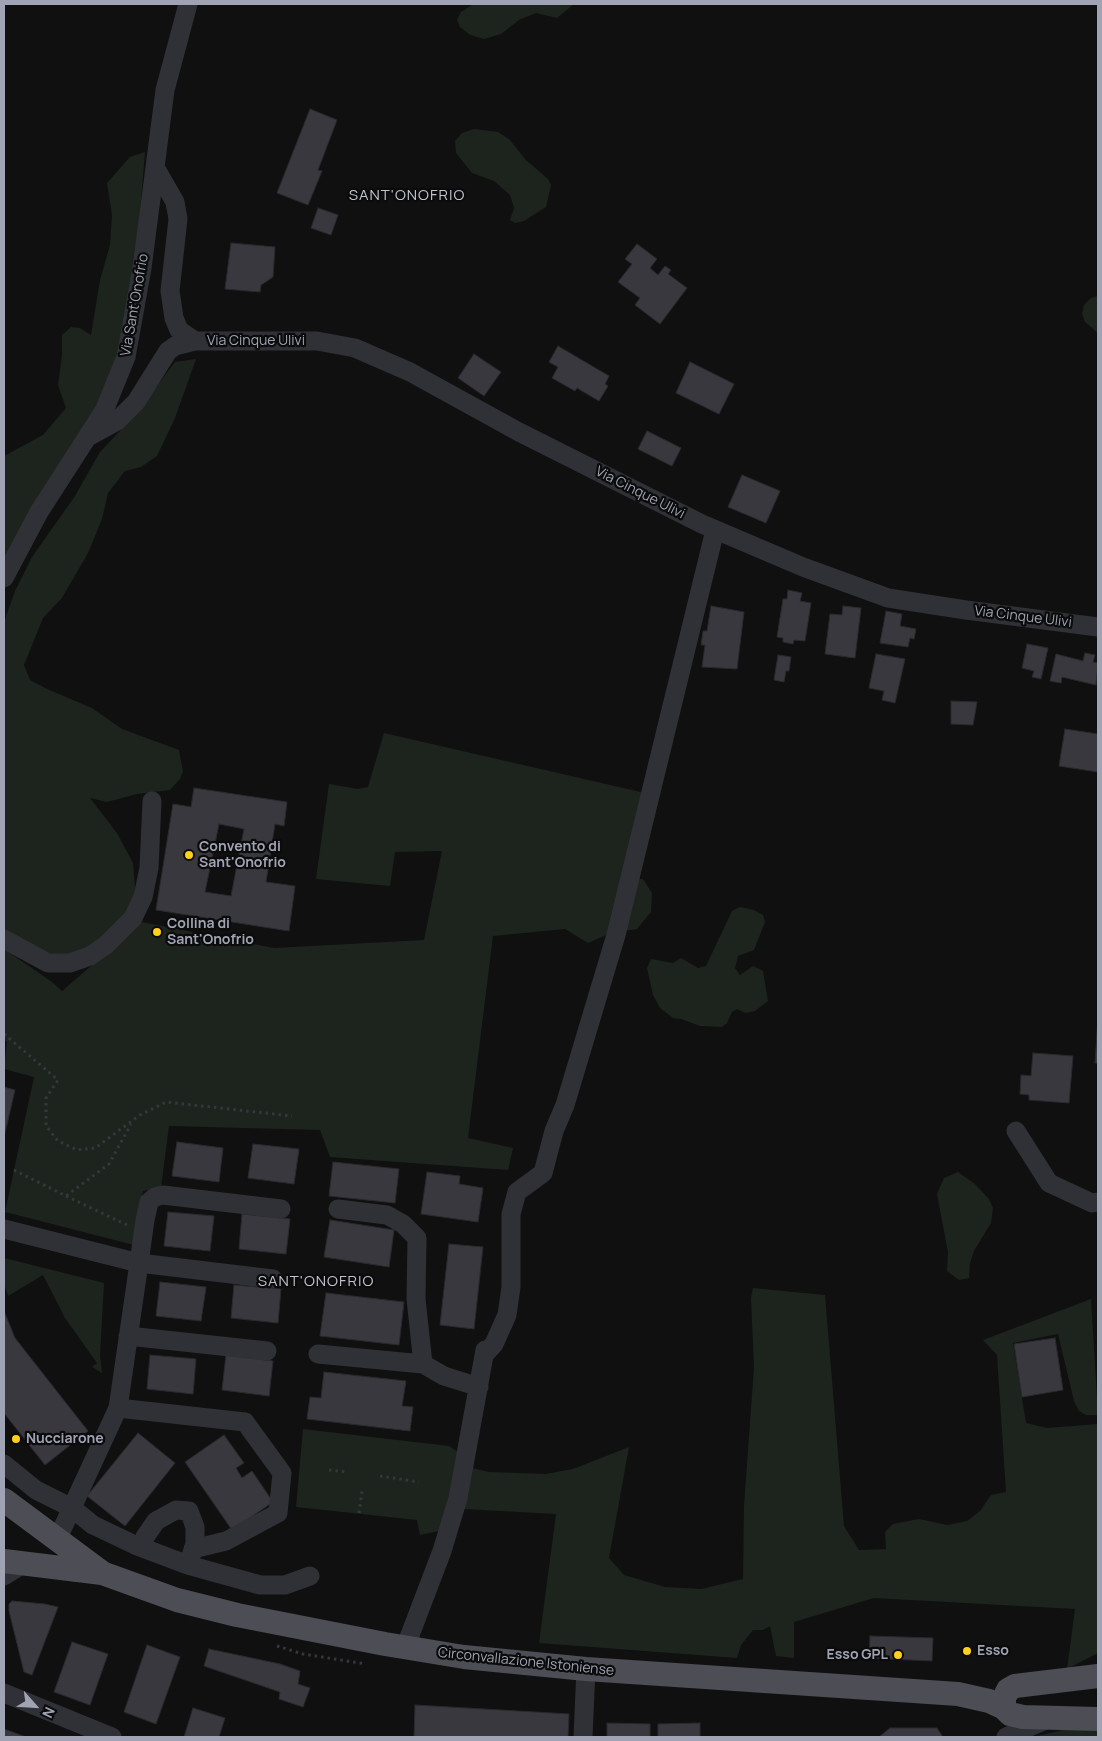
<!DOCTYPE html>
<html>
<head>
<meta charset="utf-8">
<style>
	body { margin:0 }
	#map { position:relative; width:1102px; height:1741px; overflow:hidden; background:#101011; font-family:Manrope,sans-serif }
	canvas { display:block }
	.frame { position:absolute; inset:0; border:5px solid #a0a3b3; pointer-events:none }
	.north { position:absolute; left:10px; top:1681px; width:50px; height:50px; -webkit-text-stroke:4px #0b0b0c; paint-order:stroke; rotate:116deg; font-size:14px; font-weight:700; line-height:20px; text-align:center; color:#a0a3b3 }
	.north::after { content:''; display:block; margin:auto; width:18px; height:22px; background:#a0a3b3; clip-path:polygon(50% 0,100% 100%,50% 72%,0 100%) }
</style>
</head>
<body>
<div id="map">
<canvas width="1102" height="1741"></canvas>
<div class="frame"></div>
<div class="north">N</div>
</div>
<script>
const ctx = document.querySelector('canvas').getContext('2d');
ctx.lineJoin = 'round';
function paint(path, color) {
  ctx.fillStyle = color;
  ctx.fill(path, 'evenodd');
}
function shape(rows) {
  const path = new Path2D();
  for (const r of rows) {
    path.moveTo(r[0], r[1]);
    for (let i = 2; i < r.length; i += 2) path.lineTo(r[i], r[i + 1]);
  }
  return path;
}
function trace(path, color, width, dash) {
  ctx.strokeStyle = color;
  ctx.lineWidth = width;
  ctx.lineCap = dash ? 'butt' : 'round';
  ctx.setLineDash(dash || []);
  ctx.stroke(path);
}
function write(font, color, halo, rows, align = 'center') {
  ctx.font = font + ' Manrope,sans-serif';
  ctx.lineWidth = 4.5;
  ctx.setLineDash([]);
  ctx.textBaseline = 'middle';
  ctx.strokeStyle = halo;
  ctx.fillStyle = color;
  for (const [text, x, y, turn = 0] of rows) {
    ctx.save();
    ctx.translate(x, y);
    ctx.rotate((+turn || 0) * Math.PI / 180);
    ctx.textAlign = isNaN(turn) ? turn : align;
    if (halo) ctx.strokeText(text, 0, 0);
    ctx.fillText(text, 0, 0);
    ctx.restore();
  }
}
paint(shape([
	[480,4,574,4,557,18,536,13,519,20,501,34,484,39,470,35,460,27,457,20,461,12,472,5],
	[474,129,498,132,509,139,526,160,548,179,551,185,546,207,524,221,515,223,510,220,514,208,510,195,494,181,472,173,456,153,455,141,462,133],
	[145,152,136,261,118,364,103,397,4,567,4,456,43,435,66,408,58,385,62,355,62,335,71,327,80,328,91,335,100,280,110,245,112,215,107,183,130,157],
	[1098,296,1098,333,1085,322,1082,314,1084,305,1091,298],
	[196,359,175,418,157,456,141,467,125,471,108,493,102,519,88,553,62,598,43,618,24,665,30,680,45,688,92,708,122,729,179,750,183,772,180,779,170,790,137,794,107,802,90,798,117,833,133,863,136,897,117,936,81,960,33,950,4,933,4,622,15,591,32,557,75,496,100,452,134,416,175,362],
	[384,733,645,793,625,878,643,879,652,893,651,912,637,929,611,933,588,943,565,929,493,936,468,1138,513,1148,508,1170,330,1157,320,1130,169,1126,161,1188,143,1191,134,1245,5,1212,34,1077,4,1069,7,1042,4,1039,4,945,7,951,52,982,62,991,142,922,274,948,424,940,442,851,395,852,390,886,316,879,329,784,358,789,368,787],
	[740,907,754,910,763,915,765,922,754,950,738,956,735,968,740,975,753,966,763,971,768,1001,755,1011,746,1013,737,1009,732,1012,727,1023,722,1027,700,1026,681,1019,673,1018,660,1008,653,995,647,968,651,959,673,963,681,958,698,968,706,966,732,911],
	[958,1172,975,1184,989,1199,993,1208,991,1223,974,1251,970,1263,969,1278,959,1280,947,1271,948,1252,937,1194,944,1178],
	[4,1258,104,1283,100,1355,102,1373,92,1367,97,1363,65,1318,43,1275,8,1296,4,1283],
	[753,1288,825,1295,844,1526,859,1550,886,1549,885,1532,893,1524,919,1519,947,1525,967,1521,980,1511,991,1495,1006,1492,997,1355,983,1340,1091,1299,1098,1415,1086,1415,1079,1411,1074,1401,1058,1334,1013,1343,1026,1423,1047,1428,1098,1424,1098,1653,1067,1669,1075,1609,874,1598,794,1622,794,1658,776,1656,770,1626,763,1630,753,1630,741,1645,737,1658,539,1643,556,1514,464,1509,472,1468,489,1472,546,1474,573,1469,629,1447,609,1558,624,1575,665,1587,701,1589,743,1579,744,1506,754,1367,751,1298],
	[303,1429,449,1446,461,1454,439,1531,420,1535,417,1520,296,1507],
	[1063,1730,1098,1730,1098,1737,1033,1737]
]), '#1c241d');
const building = shape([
	[310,109,337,120,318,170,322,171,308,205,277,193,310,109],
	[318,208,338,215,331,235,311,228,318,208],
	[231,243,275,247,273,277,261,285,260,292,225,289,231,243],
	[637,244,657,259,650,268,658,275,665,266,671,270,668,274,687,288,660,324,635,305,640,298,618,282,632,264,625,259,637,244],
	[558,346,609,376,605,384,608,386,599,401,577,388,575,391,552,378,558,367,549,362,558,346],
	[474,354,501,372,484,396,458,378,474,354],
	[690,362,734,384,719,414,676,393,690,362],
	[647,431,681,448,672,466,638,449,647,431],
	[742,475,780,491,766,523,728,507,742,475],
	[788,590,802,593,800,601,811,603,805,641,794,640,793,644,783,642,783,638,777,637,783,599,787,599,788,590],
	[711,606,744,612,737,669,702,667,705,645,701,645,703,631,707,631,711,606],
	[843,606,861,608,855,658,825,654,830,614,842,615,843,606],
	[886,611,902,614,900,626,916,629,914,639,910,638,908,647,880,643,886,611],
	[1027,644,1048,648,1041,679,1032,677,1034,671,1022,668,1027,644],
	[1085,653,1095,655,1093,662,1098,663,1096,685,1062,677,1061,683,1050,681,1056,654,1083,661,1085,653],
	[876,654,905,659,895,703,882,700,884,691,869,688,876,654],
	[778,655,791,657,789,671,786,671,784,682,774,680,778,655],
	[951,701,977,702,973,725,951,724,951,701],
	[1065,729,1098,734,1098,772,1059,766,1065,729],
	[194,788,287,802,284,826,275,824,266,882,295,886,289,931,156,910,173,804,191,807,194,788],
	[219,824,244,829,231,896,205,892,219,824],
	[1098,1018,1098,1063,1095,1063,1098,1018],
	[1033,1053,1073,1056,1069,1103,1029,1100,1029,1095,1020,1094,1021,1075,1031,1076,1033,1053],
	[4,1087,15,1090,4,1137,4,1087],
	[177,1142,223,1148,219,1182,172,1176,177,1142],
	[253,1144,299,1149,294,1184,248,1178,253,1144],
	[333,1162,399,1169,395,1203,329,1196,333,1162],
	[427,1172,460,1176,459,1184,483,1188,478,1222,421,1214,427,1172],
	[168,1212,214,1216,210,1251,164,1246,168,1212],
	[242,1214,290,1219,286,1254,239,1249,242,1214],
	[330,1220,394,1230,389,1267,324,1257,330,1220],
	[449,1244,483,1247,474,1329,440,1325,449,1244],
	[160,1282,206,1287,201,1321,156,1316,160,1282],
	[234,1285,281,1289,278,1323,231,1318,234,1285],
	[326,1293,404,1302,399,1345,320,1336,326,1293],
	[4,1311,15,1338,88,1431,45,1465,4,1413,4,1311],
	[1055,1338,1063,1390,1022,1397,1014,1344,1055,1338],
	[150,1355,196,1359,193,1394,147,1389,150,1355],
	[226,1355,273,1361,269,1396,222,1390,226,1355],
	[324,1372,406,1381,402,1406,413,1407,410,1431,307,1419,310,1397,321,1398,324,1372],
	[138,1433,175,1463,125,1526,87,1496,138,1433],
	[224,1435,244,1463,236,1468,242,1478,252,1471,273,1502,232,1530,185,1462,224,1435],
	[12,1601,45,1604,58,1607,32,1675,24,1672,9,1611,9,1604,12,1601],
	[870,1636,933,1638,932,1661,869,1658,870,1636],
	[72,1642,108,1654,90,1705,54,1692,72,1642],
	[147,1645,180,1657,156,1724,124,1712,147,1645],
	[209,1649,280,1664,300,1671,298,1684,310,1688,303,1707,279,1699,280,1692,204,1666,209,1649],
	[415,1705,569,1714,568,1737,414,1737,415,1705],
	[193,1708,225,1718,219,1737,184,1737,193,1708],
	[607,1723,650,1724,650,1737,607,1737,607,1723],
	[700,1723,700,1737,658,1737,658,1724,700,1723],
	[890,1728,937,1728,943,1737,879,1737,890,1728],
	[4,1729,26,1737,4,1737,4,1729]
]);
paint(building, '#39383e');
trace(building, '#2a292d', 1);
trace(shape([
	[4,1034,58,1080,46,1098,46,1126,58,1141,77,1150,95,1148,140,1115,166,1102,292,1116],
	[14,1170,66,1196,109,1164,131,1124],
	[66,1196,127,1225],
	[329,1470,348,1472],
	[380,1476,419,1482],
	[359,1513,362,1491],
	[277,1646,303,1654,366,1664]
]), '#36373d', 3, [2.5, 4]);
trace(shape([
	[195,341,317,341,355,348,410,372,519,432,702,524,803,567,888,598,966,610,1098,627],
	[88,437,117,421,136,402,168,351,175,346,195,341,179,330,174,318,170,291,178,219,175,202,156,169],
	[4,578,39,512,104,411,126,357,142,268,165,90,188,4],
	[4,939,48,963,70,963,90,956,106,945,133,918,143,897,149,868,152,801],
	[1016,1131,1049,1183,1092,1203,1098,1202],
	[338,1209,387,1215,403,1224,417,1238,416,1299,423,1364,444,1376,479,1387],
	[4,1229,139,1263,118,1408,57,1540],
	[273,1279,139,1263,145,1220,149,1202,155,1197,163,1195,281,1209],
	[128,1336,267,1351],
	[318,1354,423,1364],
	[484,1355,494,1344,507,1315,511,1287,511,1214,517,1192,543,1173,554,1131,565,1105,616,935,715,530],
	[118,1408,245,1422,282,1473,278,1513,226,1541,193,1549],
	[4,1464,36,1490,72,1508,93,1525,135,1545,188,1565,260,1585,285,1585,310,1576],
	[143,1548,145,1537,156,1521,176,1510,189,1511,195,1527,195,1544,190,1559],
	[4,1576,25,1563],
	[405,1648,442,1551,458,1498,485,1350],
	[4,1693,112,1737],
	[583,1737,586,1669],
	[1006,1737,1048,1719]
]), '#303136', 19);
trace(shape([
	[4,1500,101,1572],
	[4,1561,102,1573,177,1600,237,1615,385,1644,464,1657,586,1669,958,1694,989,1701,1004,1708],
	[1098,1676,1015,1686,1008,1690,1004,1698,1004,1708,1010,1714,1023,1717,1098,1719]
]), '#4c4d55', 24);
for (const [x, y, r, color] of [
	[189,855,5,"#fed01b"],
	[157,932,5,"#fed01b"],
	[16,1439,5,"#fed01b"],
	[967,1651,5,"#fed01b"],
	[898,1655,5,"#fed01b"]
]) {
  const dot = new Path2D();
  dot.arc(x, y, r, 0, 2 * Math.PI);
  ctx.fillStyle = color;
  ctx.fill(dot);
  trace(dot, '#0b0b0c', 2);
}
write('14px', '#a0a3b3', '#0b0b0c', [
	["Via Sant'Onofrio",135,305,-80],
	["Via Cinque Ulivi",256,341],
	["Via Cinque Ulivi",640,493,27],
	["Via Cinque Ulivi",1023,617,7],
	["Circonvallazione Istoniense",526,1662,6]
]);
write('bold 14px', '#a0a3b3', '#0b0b0c', [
	["Convento di",199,847],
	["Sant'Onofrio",199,863],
	["Collina di",167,924],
	["Sant'Onofrio",167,940],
	["Nucciarone",26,1439],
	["Esso",977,1651],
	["Esso GPL",888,1655,"right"]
], 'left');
ctx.letterSpacing = '1px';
write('15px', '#c1c3cf', '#0b0b0c', [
	["SANT'ONOFRIO",407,196],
	["SANT'ONOFRIO",316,1282]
]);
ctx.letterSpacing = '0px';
</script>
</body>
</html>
